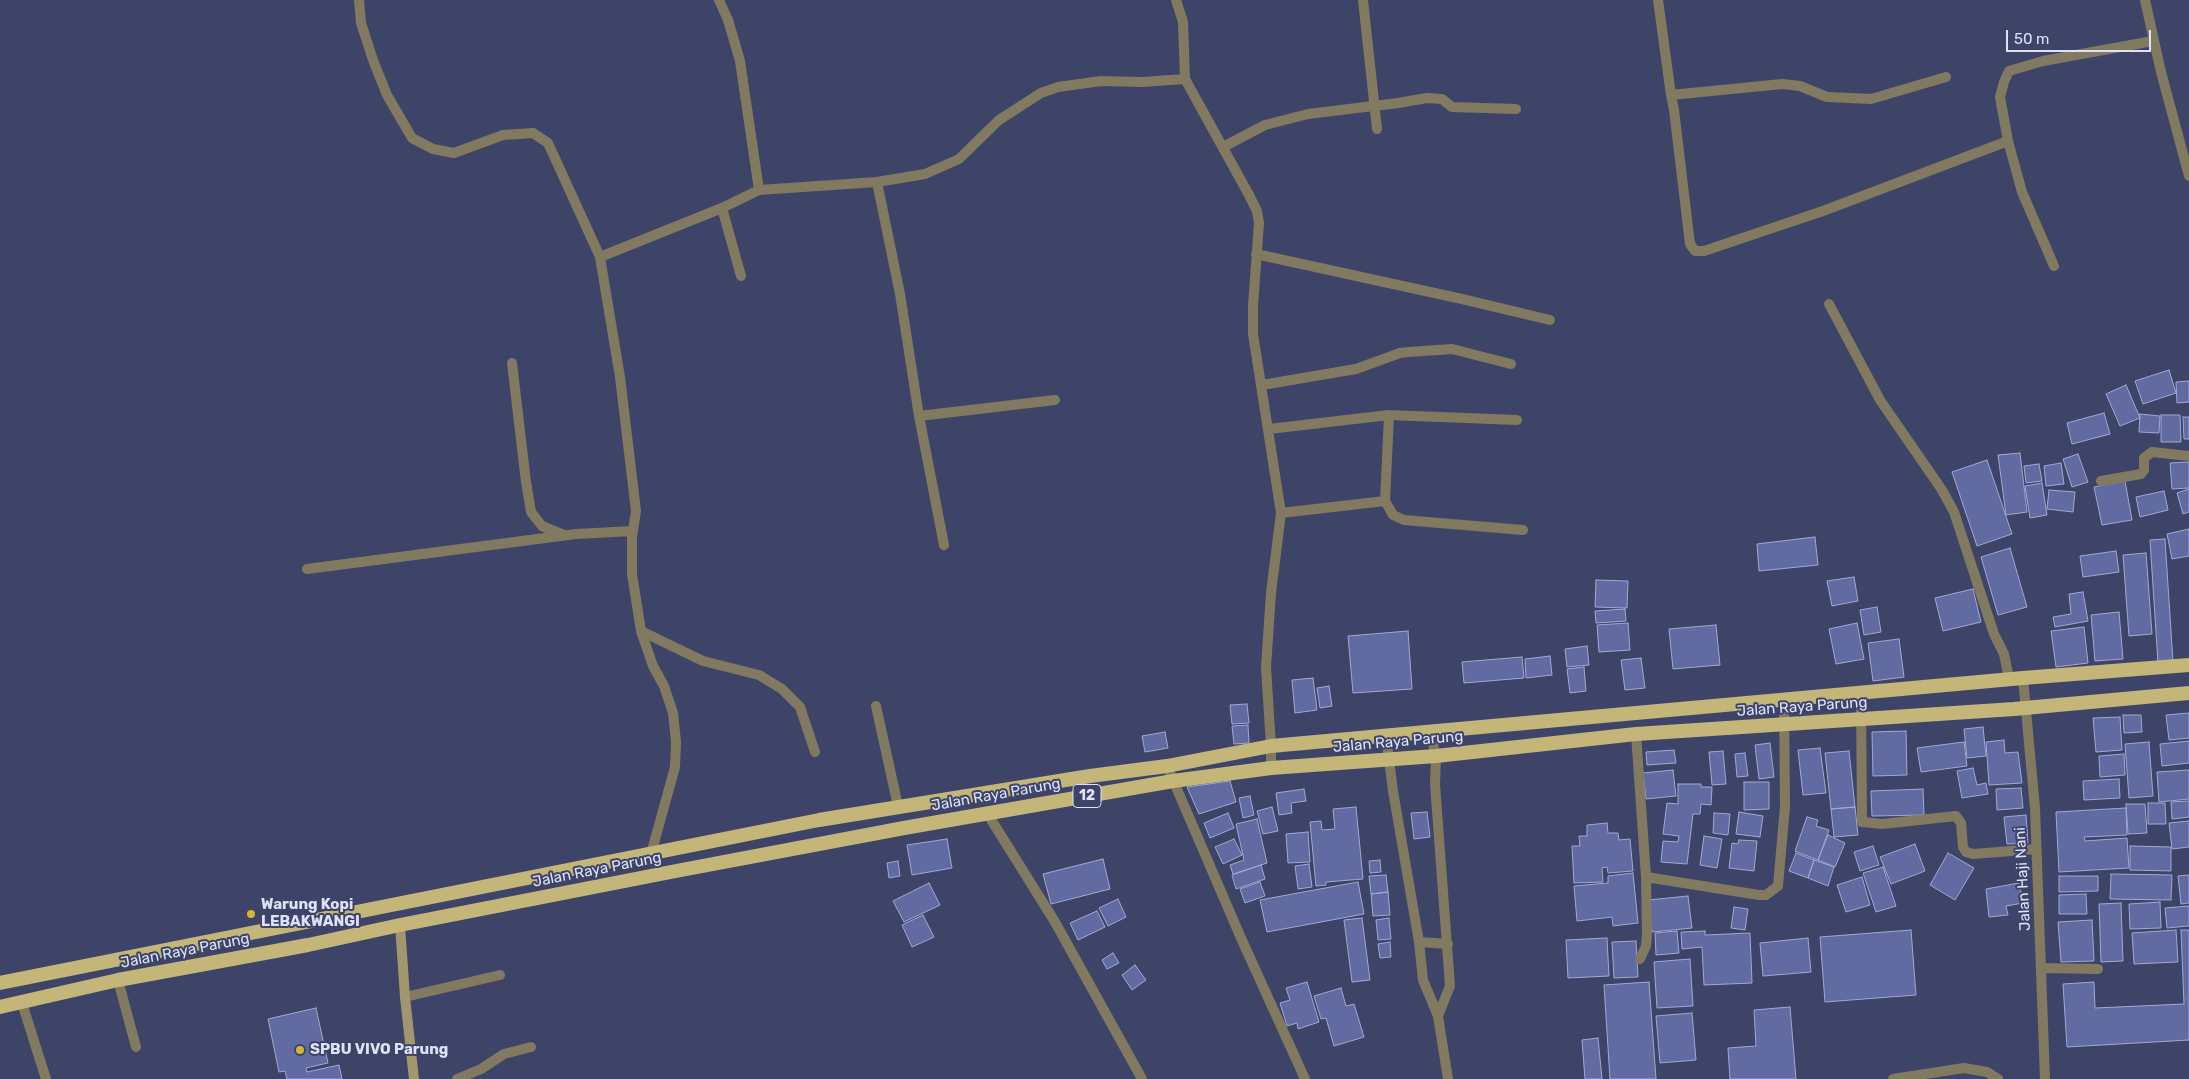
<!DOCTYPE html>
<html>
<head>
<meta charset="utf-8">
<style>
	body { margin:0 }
	#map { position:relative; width:2189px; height:1079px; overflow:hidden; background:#3e4468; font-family:Rubik,sans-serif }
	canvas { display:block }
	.scale { position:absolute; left:2006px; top:30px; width:145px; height:22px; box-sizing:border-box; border:2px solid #dde2f8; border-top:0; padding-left:6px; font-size:15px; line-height:18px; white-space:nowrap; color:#dde2f8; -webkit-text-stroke:4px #3e4468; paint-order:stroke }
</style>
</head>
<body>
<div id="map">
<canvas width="2189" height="1079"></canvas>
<div class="scale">50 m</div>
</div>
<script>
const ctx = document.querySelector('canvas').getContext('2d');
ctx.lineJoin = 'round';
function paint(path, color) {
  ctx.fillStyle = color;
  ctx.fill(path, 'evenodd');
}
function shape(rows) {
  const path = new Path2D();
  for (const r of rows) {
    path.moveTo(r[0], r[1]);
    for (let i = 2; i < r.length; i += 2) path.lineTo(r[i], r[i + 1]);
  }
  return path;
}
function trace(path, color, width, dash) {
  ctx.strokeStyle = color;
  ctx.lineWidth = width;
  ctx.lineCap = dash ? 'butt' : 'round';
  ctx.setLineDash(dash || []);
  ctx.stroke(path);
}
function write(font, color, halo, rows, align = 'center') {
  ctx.font = font + ' Rubik,sans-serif';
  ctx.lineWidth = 4;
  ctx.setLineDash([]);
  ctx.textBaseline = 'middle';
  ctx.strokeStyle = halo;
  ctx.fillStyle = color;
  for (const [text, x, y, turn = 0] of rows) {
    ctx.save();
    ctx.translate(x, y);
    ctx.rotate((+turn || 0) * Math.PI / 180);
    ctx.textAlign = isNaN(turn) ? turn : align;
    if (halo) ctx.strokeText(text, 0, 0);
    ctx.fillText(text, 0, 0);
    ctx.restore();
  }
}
const building = shape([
	[2169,370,2176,393,2143,404,2135,381,2169,370],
	[2189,381,2189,402,2177,403,2176,382,2189,381],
	[2126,385,2140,418,2120,426,2106,394,2126,385],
	[2104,413,2110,434,2072,444,2067,423,2104,413],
	[2140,414,2160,416,2159,433,2139,432,2140,414],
	[2161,415,2180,415,2181,442,2161,442,2161,415],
	[2183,417,2189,417,2189,439,2184,439,2183,417],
	[2020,453,2027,512,2006,515,1998,455,2020,453],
	[2078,454,2088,482,2072,487,2063,459,2078,454],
	[1987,460,2012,534,1977,546,1952,472,1987,460],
	[2189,462,2189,488,2172,489,2170,463,2189,462],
	[2061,463,2064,484,2046,486,2044,466,2061,463],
	[2039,464,2042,481,2026,483,2024,466,2039,464],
	[2125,481,2132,520,2102,525,2094,487,2125,481],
	[2042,483,2047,515,2030,518,2025,486,2042,483],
	[2189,489,2189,512,2183,514,2177,493,2189,489],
	[2049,490,2075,492,2073,512,2047,509,2049,490],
	[2164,491,2168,510,2140,517,2136,497,2164,491],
	[2189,529,2189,556,2172,559,2167,534,2189,529],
	[1815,537,1818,565,1759,571,1757,544,1815,537],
	[2165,539,2173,662,2158,663,2150,540,2165,539],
	[2010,548,2027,607,1998,615,1981,557,2010,548],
	[2116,551,2119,572,2083,577,2080,556,2116,551],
	[2146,553,2152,634,2129,636,2123,555,2146,553],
	[1854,577,1858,601,1832,606,1827,581,1854,577],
	[1596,580,1628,581,1627,608,1595,607,1596,580],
	[1973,589,1981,622,1943,631,1935,598,1973,589],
	[2083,592,2088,621,2055,627,2053,617,2071,614,2069,594,2083,592],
	[1877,607,1881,632,1864,635,1860,610,1877,607],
	[1625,609,1626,621,1596,623,1595,611,1625,609],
	[2119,612,2123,659,2095,661,2091,615,2119,612],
	[1628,623,1630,650,1599,652,1597,625,1628,623],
	[1857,623,1864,659,1836,664,1829,629,1857,623],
	[1716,625,1720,665,1673,669,1669,629,1716,625],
	[2084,627,2088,663,2056,667,2051,631,2084,627],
	[1408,631,1412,689,1353,693,1348,636,1408,631],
	[1899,639,1904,677,1873,681,1868,643,1899,639],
	[1587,646,1589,665,1567,667,1565,649,1587,646],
	[1550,656,1552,675,1526,678,1525,659,1550,656],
	[1522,657,1524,678,1464,683,1462,662,1522,657],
	[1641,658,1645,688,1625,690,1621,660,1641,658],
	[1584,667,1586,691,1570,693,1567,669,1584,667],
	[1313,678,1317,710,1295,713,1292,680,1313,678],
	[1329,686,1332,706,1320,708,1317,688,1329,686],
	[1247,704,1249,723,1232,724,1230,705,1247,704],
	[2189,713,2189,738,2169,740,2166,715,2189,713],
	[2123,715,2141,715,2142,732,2124,733,2123,715],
	[2120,717,2122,750,2096,752,2093,718,2120,717],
	[1248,725,1249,743,1234,744,1232,726,1248,725],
	[1983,727,1986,756,1967,758,1964,729,1983,727],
	[1906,731,1907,775,1873,776,1872,732,1906,731],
	[1165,732,1168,748,1145,752,1142,736,1165,732],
	[2004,740,2005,753,2018,752,2022,783,1989,785,1986,742,2004,740],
	[2189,741,2189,763,2162,766,2160,744,2189,741],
	[1964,742,1967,766,1921,772,1917,748,1964,742],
	[2149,742,2153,796,2129,798,2125,744,2149,742],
	[1770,743,1774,777,1759,779,1755,745,1770,743],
	[1820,748,1826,793,1803,795,1798,750,1820,748],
	[1674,750,1676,763,1647,765,1646,752,1674,750],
	[1723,751,1726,784,1712,785,1709,752,1723,751],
	[1849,751,1855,807,1831,809,1825,753,1849,751],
	[1745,753,1748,776,1737,777,1735,754,1745,753],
	[2124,754,2125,775,2100,777,2099,756,2124,754],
	[1973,768,1977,785,1986,783,1988,794,1962,798,1957,771,1973,768],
	[1673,770,1676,796,1646,799,1643,773,1673,770],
	[2189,770,2189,799,2159,802,2157,772,2189,770],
	[2119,779,2120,798,2084,800,2083,781,2119,779],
	[1230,781,1236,802,1199,814,1187,787,1230,781],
	[1744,782,1769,782,1769,809,1744,810,1744,782],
	[1678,784,1701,784,1701,787,1712,787,1711,805,1701,804,1700,814,1693,814,1687,864,1661,862,1663,841,1678,842,1679,836,1663,834,1667,803,1678,804,1678,784],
	[2021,788,2023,808,1997,810,1996,789,2021,788],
	[1304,789,1306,801,1291,803,1292,813,1279,815,1276,793,1304,789],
	[1923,789,1924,815,1872,816,1871,791,1923,789],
	[1250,796,1254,815,1243,818,1239,798,1250,796],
	[2189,801,2189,817,2172,819,2171,802,2189,801],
	[2148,803,2165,803,2166,824,2148,824,2148,803],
	[2126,804,2145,804,2147,833,2128,834,2126,804],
	[1272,807,1278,831,1263,834,1257,811,1272,807],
	[1356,807,1363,879,1326,882,1326,885,1316,886,1310,822,1321,821,1322,830,1335,829,1333,809,1356,807],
	[1855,807,1858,835,1834,837,1831,809,1855,807],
	[2126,808,2127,835,2084,837,2085,841,2127,838,2129,868,2059,872,2056,812,2126,808],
	[1427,812,1430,837,1414,839,1411,813,1427,812],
	[1739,812,1763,816,1760,837,1736,834,1739,812],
	[1228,813,1234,828,1210,838,1204,823,1228,813],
	[1714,813,1730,814,1728,835,1713,833,1714,813],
	[2026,815,2028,843,2007,844,2004,817,2026,815],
	[1807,817,1818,820,1816,826,1829,830,1818,860,1795,851,1807,817],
	[1257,819,1267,863,1233,874,1230,865,1244,860,1236,824,1257,819],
	[2189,821,2189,847,2172,849,2169,823,2189,821],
	[1607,823,1608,833,1618,833,1619,840,1630,839,1633,871,1608,873,1607,867,1602,868,1603,882,1574,883,1572,846,1580,846,1579,836,1587,836,1587,825,1607,823],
	[1308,832,1310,862,1288,863,1286,834,1308,832],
	[1828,835,1845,843,1835,867,1818,860,1828,835],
	[1704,836,1722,839,1717,868,1700,865,1704,836],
	[947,839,952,868,912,875,907,845,947,839],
	[1234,839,1242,855,1223,864,1215,847,1234,839],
	[1739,840,1757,841,1754,871,1729,868,1732,843,1738,844,1739,840],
	[1915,844,1925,871,1891,884,1880,857,1915,844],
	[1873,846,1879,865,1860,871,1854,852,1873,846],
	[2130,846,2171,847,2171,871,2130,870,2130,846],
	[1796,853,1814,860,1808,878,1789,871,1796,853],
	[1948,853,1974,868,1955,900,1930,885,1948,853],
	[1103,859,1110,889,1051,904,1043,874,1103,859],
	[1380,860,1381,872,1370,873,1369,861,1380,860],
	[1814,860,1834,867,1828,886,1808,878,1814,860],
	[898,861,900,876,889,878,887,863,898,861],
	[1309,864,1312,887,1298,889,1295,866,1309,864],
	[1261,865,1265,879,1236,889,1232,875,1261,865],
	[1883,867,1896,906,1876,912,1863,873,1883,867],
	[1633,873,1638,923,1613,926,1612,917,1577,921,1574,886,1608,883,1608,876,1633,873],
	[2111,874,2172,875,2171,900,2110,899,2111,874],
	[1386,875,1388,892,1371,894,1369,876,1386,875],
	[2189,875,2189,903,2181,904,2178,876,2189,875],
	[2059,876,2098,876,2098,891,2059,892,2059,876],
	[1862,877,1870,905,1846,912,1837,885,1862,877],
	[1260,882,1265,896,1245,903,1240,889,1260,882],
	[1358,882,1364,914,1267,932,1260,900,1358,882],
	[929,883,940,905,904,922,893,901,929,883],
	[2019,883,2023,903,2006,906,2008,915,1989,917,1986,889,2019,883],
	[1388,892,1390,915,1373,916,1371,894,1388,892],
	[2086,894,2087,914,2059,914,2059,895,2086,894],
	[1688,896,1692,928,1652,932,1648,900,1688,896],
	[1118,899,1126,917,1108,926,1099,908,1118,899],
	[2160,902,2161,928,2130,929,2129,904,2160,902],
	[2121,903,2123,961,2101,962,2099,904,2121,903],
	[2189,906,2189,926,2167,928,2165,908,2189,906],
	[1734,907,1748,909,1745,930,1731,928,1734,907],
	[1097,911,1105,927,1078,940,1070,923,1097,911],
	[923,915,934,937,912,947,902,925,923,915],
	[1362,918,1370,980,1352,982,1344,920,1362,918],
	[1389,918,1391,939,1378,940,1376,920,1389,918],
	[2092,920,2094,961,2061,962,2058,922,2092,920],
	[1911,930,1916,995,1825,1002,1820,937,1911,930],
	[2176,930,2178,962,2134,964,2132,933,2176,930],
	[2181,930,2189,930,2189,1040,2067,1047,2063,984,2094,982,2095,1008,2184,1004,2181,930],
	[1677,931,1679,953,1656,955,1655,933,1677,931],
	[1705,931,1705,935,1750,933,1752,983,1704,985,1702,947,1682,949,1681,932,1705,931],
	[1607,938,1609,976,1568,978,1566,940,1607,938],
	[1808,938,1811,972,1763,976,1760,943,1808,938],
	[1636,941,1638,977,1614,978,1612,942,1636,941],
	[1390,942,1391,957,1380,958,1378,944,1390,942],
	[1113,953,1119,963,1107,969,1102,960,1113,953],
	[1690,959,1693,1006,1657,1008,1654,962,1690,959],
	[1135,965,1146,980,1132,990,1122,975,1135,965],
	[1307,982,1319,1022,1298,1029,1297,1023,1287,1026,1280,1003,1290,1000,1286,988,1307,982],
	[1649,982,1656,1079,1610,1079,1604,985,1649,982],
	[1341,988,1346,1006,1354,1004,1364,1037,1334,1046,1326,1018,1321,1019,1314,996,1341,988],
	[1790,1007,1796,1079,1730,1079,1728,1048,1756,1046,1754,1010,1790,1007],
	[316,1008,328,1063,306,1068,307,1072,339,1065,342,1079,286,1079,287,1079,285,1071,279,1072,268,1019,316,1008],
	[1692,1013,1696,1060,1660,1063,1656,1016,1692,1013],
	[1598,1038,1602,1079,1585,1079,1582,1040,1598,1038]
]);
paint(building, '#616ba2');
trace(building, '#a0a9d3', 1);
trace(shape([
	[359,0,361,23,373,60,387,95,412,138,433,149,454,153,503,135,533,133,548,143,600,257,620,377,636,511,632,537,632,574,641,631,653,666,664,686,673,713,676,742,675,767,651,854],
	[719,0,728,20,740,61,759,190],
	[1176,0,1183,22,1185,79],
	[1363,0,1377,129],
	[1658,0,1671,95,1674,110,1690,244,1695,251,1704,251,1823,211,2008,141],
	[2145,0,2161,72,2189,176],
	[1671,95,1782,84,1800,86,1827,97,1871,99,1946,77],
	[1223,147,1265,125,1308,114,1398,103,1427,98,1442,99,1452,107,1516,109],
	[877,182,900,294,919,416,944,545],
	[722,208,741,276],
	[1256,254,1462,299,1550,320],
	[600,257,722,208,759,190,877,182,925,174,959,159,999,120,1041,93,1058,87,1101,81,1142,82,1185,79,1249,195,1257,211,1259,223,1253,306,1253,334,1281,513,1271,593,1266,667,1271,746,1271,768],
	[2054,266,2022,192,2008,141,2000,97,2004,82,2009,71,2043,61,2153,41],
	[1829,304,1880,400,1942,490,1954,512,1994,634,2004,654,2009,679],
	[512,363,526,482,531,512,542,526,564,535],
	[1262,385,1356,369,1400,353,1409,352,1452,349,1511,364],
	[1389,415,1385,501,1393,515,1404,520,1523,530],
	[919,416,1055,400],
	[1269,429,1389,415,1517,420],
	[2101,481,2141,474,2144,470,2144,458,2152,452,2189,456],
	[1281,513,1385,501],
	[307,569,576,534,633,531],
	[641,631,703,661,759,675,782,689,800,707,815,752],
	[2023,678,2035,808,2045,1079],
	[1861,693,1862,822,1882,824,1956,816,1961,823,1963,847,1966,852,1973,854,2036,849],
	[876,706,898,806],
	[1430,732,1436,756,1435,784,1450,986,1438,1016],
	[1636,734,1646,877,1647,935,1646,946,1640,959],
	[1386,735,1393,791,1419,942,1423,980,1438,1016,1448,1079],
	[1167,766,1241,938,1305,1079],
	[987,813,1055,922,1142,1079],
	[1646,877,1759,895,1766,895,1778,886,1785,806,1784,699],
	[1419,942,1448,944],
	[2042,968,2098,969],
	[118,980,136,1047],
	[405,997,500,975],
	[22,1003,46,1079],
	[457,1079,481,1069,504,1054,531,1047],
	[1893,1079,1964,1068,1987,1072,1998,1079]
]), '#817a60', 10);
trace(shape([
	[400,925,405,997,414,1079]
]), '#a1966d', 10);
trace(shape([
	[0,983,819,820,1090,776,1167,766,1271,746,2023,678,2189,665],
	[0,1007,118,980,308,945,400,925,676,871,904,828,1173,781,1271,768,1436,756,1636,734,2014,709,2189,693]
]), '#c4b679', 14);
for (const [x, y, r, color] of [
	[251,914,5,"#d4b635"],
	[300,1050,5,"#d4b635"]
]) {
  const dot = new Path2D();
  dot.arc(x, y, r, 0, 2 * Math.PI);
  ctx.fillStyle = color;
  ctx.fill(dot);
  trace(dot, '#3e4468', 2);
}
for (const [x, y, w] of [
	[1087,796,28]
]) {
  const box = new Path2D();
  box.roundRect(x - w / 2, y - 11.5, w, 23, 4);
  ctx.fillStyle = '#3e4468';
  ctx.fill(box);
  trace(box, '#dde2f8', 1);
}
write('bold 14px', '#dde2f8', null, [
	["12",1087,796]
]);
write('15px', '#dde2f8', '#3e4468', [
	["Jalan Raya Parung",1802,707,-4],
	["Jalan Raya Parung",1398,742,-5],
	["Jalan Raya Parung",996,795,-10],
	["Jalan Raya Parung",597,870,-11],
	["Jalan Haji Nani",2023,879,-93],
	["Jalan Raya Parung",185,951,-11]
]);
write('bold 15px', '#dde2f8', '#3e4468', [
	["Warung Kopi",261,905],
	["LEBAKWANGI",261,922],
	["SPBU VIVO Parung",310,1050]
], 'left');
</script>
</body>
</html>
